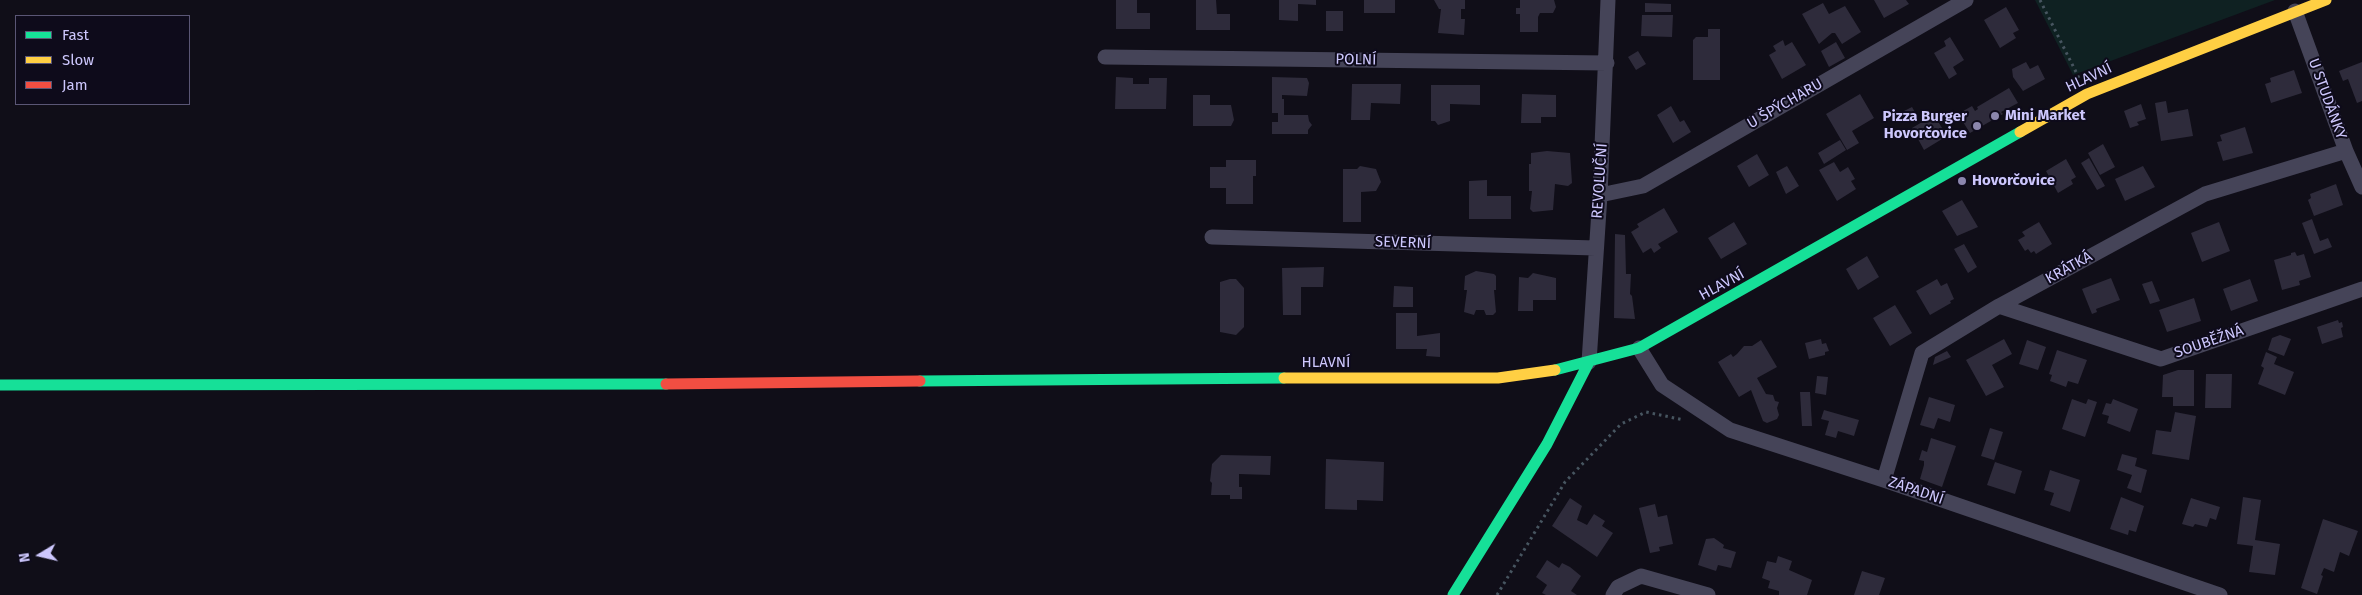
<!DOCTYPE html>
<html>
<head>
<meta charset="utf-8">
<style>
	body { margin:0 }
	#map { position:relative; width:2362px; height:595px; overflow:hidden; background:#100e18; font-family:"Fira Sans",sans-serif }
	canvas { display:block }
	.legend { position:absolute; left:15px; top:15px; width:175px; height:90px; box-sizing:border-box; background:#0e0b1b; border:1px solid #5a5675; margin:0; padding:6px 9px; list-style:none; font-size:15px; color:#cdc7fd }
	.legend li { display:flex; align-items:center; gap:10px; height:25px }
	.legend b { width:25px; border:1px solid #5a5675 }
	.north { position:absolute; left:15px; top:530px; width:50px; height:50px; -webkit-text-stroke:4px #0e0b1b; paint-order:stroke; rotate:261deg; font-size:14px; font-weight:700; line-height:20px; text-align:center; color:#cdc7fd }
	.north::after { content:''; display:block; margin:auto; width:18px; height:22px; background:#cdc7fd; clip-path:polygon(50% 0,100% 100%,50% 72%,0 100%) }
</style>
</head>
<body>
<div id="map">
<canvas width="2362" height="595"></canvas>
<ul class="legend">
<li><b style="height:6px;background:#16e098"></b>Fast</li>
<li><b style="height:6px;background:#ffcf43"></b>Slow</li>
<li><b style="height:6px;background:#f24e42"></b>Jam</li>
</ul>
<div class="north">N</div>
</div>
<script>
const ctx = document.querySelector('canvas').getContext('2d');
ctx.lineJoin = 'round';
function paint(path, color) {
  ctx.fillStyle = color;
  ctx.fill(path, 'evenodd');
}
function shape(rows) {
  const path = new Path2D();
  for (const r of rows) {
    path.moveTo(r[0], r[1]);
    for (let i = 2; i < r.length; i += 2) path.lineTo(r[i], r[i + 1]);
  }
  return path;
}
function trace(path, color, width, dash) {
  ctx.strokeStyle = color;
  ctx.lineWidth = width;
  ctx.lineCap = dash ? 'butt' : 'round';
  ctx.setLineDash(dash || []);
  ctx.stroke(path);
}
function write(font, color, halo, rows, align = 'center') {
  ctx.font = font + ' "Fira Sans",sans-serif';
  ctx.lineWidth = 4;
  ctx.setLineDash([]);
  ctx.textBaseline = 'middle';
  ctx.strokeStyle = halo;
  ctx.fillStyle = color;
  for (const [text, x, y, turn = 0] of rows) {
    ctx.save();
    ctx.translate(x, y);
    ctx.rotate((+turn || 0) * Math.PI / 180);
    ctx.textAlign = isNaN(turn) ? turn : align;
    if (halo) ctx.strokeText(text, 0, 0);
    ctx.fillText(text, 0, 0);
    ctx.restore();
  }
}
paint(shape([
	[2035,0,2275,0,2073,75]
]), '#0f2122');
paint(shape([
	[1116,0,1137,0,1137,13,1150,13,1150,29,1116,29],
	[1196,0,1216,0,1217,14,1230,14,1230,30,1196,30],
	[1279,0,1316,0,1316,5,1298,4,1298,21,1279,20],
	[1364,0,1395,0,1395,13,1364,13],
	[1434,0,1465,0,1465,9,1461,9,1461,19,1465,19,1464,35,1438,33,1441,9,1439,9],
	[1520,0,1554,0,1556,7,1553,13,1540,13,1538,17,1538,32,1520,32,1520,14,1516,14,1516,8,1520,8],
	[1874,0,1906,0,1909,4,1884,18],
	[1645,3,1671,4,1671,12,1645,12],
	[1823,3,1829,14,1845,6,1861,32,1842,44,1835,33,1832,33,1819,44,1802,14],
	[2006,7,2019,30,2013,33,2016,38,2000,48,1984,20],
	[1326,11,1343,11,1343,31,1326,31],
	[1642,15,1673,15,1672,37,1641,36],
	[1708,29,1720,29,1720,80,1693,80,1693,40,1696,37,1708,37],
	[1950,37,1964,60,1953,67,1957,74,1949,79,1934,53,1946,46,1944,41],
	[1783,40,1785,46,1792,42,1806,65,1782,79,1769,55,1776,51,1773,46],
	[1836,42,1845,58,1829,67,1821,51],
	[1638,51,1646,64,1636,70,1628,57],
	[2026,62,2030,69,2038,65,2045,79,2023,91,2013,77,2012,69],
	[2362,62,2362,101,2357,103,2348,79,2343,81,2339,71],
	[2294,70,2302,93,2271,103,2265,84,2271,82,2270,78],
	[1116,77,1133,78,1133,84,1149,84,1149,78,1167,78,1166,109,1115,109],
	[1272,77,1307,78,1309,83,1307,96,1282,95,1282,99,1284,99,1284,115,1308,115,1309,121,1312,125,1308,130,1308,134,1272,134,1272,122,1278,122,1278,113,1272,113],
	[1352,84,1401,84,1400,104,1371,103,1370,120,1351,120],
	[1431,85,1480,85,1480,105,1450,104,1450,121,1438,125,1435,121,1431,121],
	[2009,88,2018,103,2001,112,2003,114,1970,133,1958,114,1972,106,1975,111,1978,109,1977,107],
	[1522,94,1556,95,1556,117,1541,117,1541,123,1521,123],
	[1860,94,1874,118,1852,131,1859,143,1847,150,1826,114],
	[1193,95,1210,95,1210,105,1231,105,1234,120,1231,126,1193,126],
	[2166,101,2168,113,2188,109,2193,136,2161,141,2155,103],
	[2141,104,2146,119,2137,122,2139,125,2130,128,2124,111],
	[1671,106,1680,122,1684,120,1691,132,1673,143,1657,115],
	[1912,107,1916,114,1903,122,1898,114],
	[1934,115,1947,136,1924,150,1912,128],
	[2245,127,2253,153,2223,161,2217,142,2222,141,2220,135],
	[1840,140,1846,150,1824,164,1818,153],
	[2103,144,2115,167,2100,175,2088,153],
	[1547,151,1570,153,1572,183,1568,186,1555,184,1553,210,1533,212,1530,209,1532,191,1529,191,1529,164,1531,164,1531,153],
	[1757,154,1769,175,1749,187,1737,166],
	[2089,158,2105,186,2097,190,2081,163],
	[2066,159,2076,177,2071,180,2073,184,2058,193,2046,171],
	[1226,160,1256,160,1256,176,1253,176,1253,204,1226,204,1226,188,1210,188,1210,167,1226,167],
	[1834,162,1840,172,1848,167,1855,179,1851,181,1856,189,1837,201,1819,170],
	[1360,166,1376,169,1381,182,1376,191,1361,192,1361,222,1343,222,1343,169,1357,169],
	[1787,166,1799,186,1786,194,1776,172],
	[2143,166,2155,187,2125,201,2115,179],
	[1487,180,1487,196,1511,196,1511,219,1469,219,1469,181],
	[2336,184,2343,205,2314,216,2308,200,2311,198,2310,194],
	[1962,200,1978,227,1957,236,1942,211],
	[1664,208,1678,232,1658,244,1661,248,1654,253,1651,248,1643,253,1631,232,1639,227,1637,224],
	[2312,219,2320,241,2328,238,2332,247,2314,254,2302,223],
	[1734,222,1747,244,1721,259,1708,238],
	[2039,222,2052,244,2036,254,2034,251,2031,253,2028,249,2025,251,2018,240,2025,236,2022,232],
	[2219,222,2230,251,2202,262,2191,233],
	[1615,234,1625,235,1626,274,1631,274,1630,294,1632,296,1635,319,1614,318],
	[1964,244,1977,267,1968,273,1954,249],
	[2295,252,2297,256,2304,254,2311,277,2299,281,2300,285,2282,290,2274,260,2291,255,2291,253],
	[1867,256,1879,277,1858,290,1846,269],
	[1324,267,1323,287,1301,287,1301,315,1283,315,1282,268],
	[1476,271,1494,274,1496,276,1496,290,1494,290,1496,312,1493,315,1486,315,1484,310,1476,310,1474,315,1464,312,1467,290,1464,290,1465,276],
	[1533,273,1556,278,1556,300,1533,300,1533,311,1518,311,1519,277,1528,278],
	[2111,278,2120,300,2096,309,2097,312,2092,314,2082,289],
	[1230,279,1236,279,1244,288,1244,327,1236,335,1220,332,1220,282],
	[1937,279,1941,286,1947,283,1954,299,1950,301,1951,303,1930,315,1916,291],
	[2250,279,2258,301,2231,311,2223,289],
	[2152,281,2160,301,2150,304,2142,284],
	[1394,286,1413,287,1413,307,1393,307],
	[2194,298,2201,321,2167,332,2159,310],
	[1895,305,1912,333,1890,346,1873,318],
	[1396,313,1417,313,1417,336,1440,333,1440,357,1426,356,1427,349,1396,349],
	[2338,320,2339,323,2342,322,2343,327,2341,328,2343,337,2322,344,2317,327],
	[2280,335,2291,339,2284,356,2268,350,2272,338],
	[1821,339,1822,344,1826,343,1829,351,1825,352,1825,355,1809,359,1805,343],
	[2004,339,2012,354,1992,365,2004,387,1986,396,1966,360],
	[1761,340,1777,367,1757,378,1766,394,1773,395,1775,401,1779,402,1777,408,1779,415,1777,419,1767,423,1763,421,1751,390,1739,397,1718,362,1731,354,1733,357,1737,354,1744,346,1752,346],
	[2027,340,2046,347,2038,370,2019,364],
	[2057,350,2087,360,2078,384,2068,381,2066,387,2050,381,2052,375,2049,374],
	[1947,351,1951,357,1933,365,1935,357],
	[2266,352,2277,357,2274,364,2294,372,2285,395,2258,384,2264,368,2261,366],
	[2178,370,2194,370,2194,406,2173,406,2173,397,2162,397,2163,375],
	[2206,374,2232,374,2231,408,2205,408],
	[1817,376,1828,377,1826,395,1815,393],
	[1800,392,1810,392,1812,426,1802,426],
	[1929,397,1955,405,1950,422,1938,418,1934,429,1920,425],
	[2072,399,2086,404,2088,399,2097,402,2085,437,2062,429],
	[2113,399,2138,409,2130,432,2107,423,2109,416,2102,414,2106,403,2111,404],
	[1824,410,1859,420,1854,436,1838,431,1836,438,1825,435,1829,421,1821,419],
	[2175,412,2196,416,2189,460,2152,454,2156,430,2171,432],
	[1990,428,2003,432,1994,460,1981,456],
	[1931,438,1956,446,1942,487,1920,479,1924,465,1924,461,1919,460,1922,450,1927,452],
	[2122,454,2137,458,2135,466,2147,470,2141,493,2127,488,2132,475,2117,470],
	[1221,455,1271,456,1270,475,1239,474,1239,487,1242,487,1242,499,1230,499,1230,495,1211,495,1212,483,1210,481,1212,464],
	[1326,459,1384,462,1383,501,1357,500,1357,510,1325,509],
	[1995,462,2022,471,2015,494,1987,485],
	[2050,470,2080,480,2070,512,2050,505,2054,493,2044,490],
	[2121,497,2144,506,2136,532,2129,530,2128,535,2110,529],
	[2243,497,2261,500,2255,540,2280,544,2275,575,2249,572,2253,546,2237,544],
	[1570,498,1582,506,1577,520,1587,525,1594,514,1605,521,1602,526,1613,533,1597,557,1552,526],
	[2191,498,2220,507,2216,520,2210,518,2207,527,2195,524,2193,527,2182,524],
	[1655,504,1658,517,1667,515,1673,544,1659,547,1660,551,1650,553,1639,508],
	[2323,519,2358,531,2349,556,2340,552,2334,572,2324,568,2321,575,2323,576,2317,594,2301,588],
	[1714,538,1724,545,1723,548,1736,552,1731,568,1718,565,1716,571,1698,565,1706,539],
	[1778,556,1792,561,1789,570,1812,580,1807,595,1779,595,1779,591,1768,588,1770,581,1762,578,1767,561,1776,563],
	[1547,560,1559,568,1562,563,1570,567,1581,576,1571,591,1577,595,1546,595,1542,593,1547,585,1536,577],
	[1862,571,1885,578,1879,595,1854,595]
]), '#2e2b3b');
trace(shape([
	[2040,0,2079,78],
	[1497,595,1565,482,1621,424,1646,412,1684,420]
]), '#475560', 3, [2.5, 4]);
trace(shape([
	[2295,11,2346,151,2362,187],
	[1105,57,1607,63],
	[1600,195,1643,186,1966,0],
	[1212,237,1595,248],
	[1999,306,2161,359,2362,289],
	[1639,348,1662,385,1730,430,1884,480,2220,595],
	[1589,362,1600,195,1608,0],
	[1884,480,1922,353,1999,306,2205,194,2346,151],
	[1613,595,1618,587,1641,576,1708,595]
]), '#454458', 15);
trace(shape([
	[1555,370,1639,348,2020,132],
	[920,381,1284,378],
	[0,385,666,384],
	[1453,595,1547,444,1589,362]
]), '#16e098', 11);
trace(shape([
	[2020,132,2087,94,2326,0],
	[1284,378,1498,378,1555,370]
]), '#ffcf43', 11);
trace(shape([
	[666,384,920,381]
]), '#f24e42', 11);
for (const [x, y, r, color] of [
	[1995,116,5,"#8b86ad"],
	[1977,126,5,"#8b86ad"],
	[1962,181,5,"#8b86ad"]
]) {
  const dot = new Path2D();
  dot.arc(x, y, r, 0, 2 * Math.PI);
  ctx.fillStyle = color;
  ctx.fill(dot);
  trace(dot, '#0e0b1b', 2);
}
write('15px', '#cdc7fd', '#0e0b1b', [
	["POLNÍ",1356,60,1],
	["HLAVNÍ",2089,78,-25],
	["U STUDÁNKY",2327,99,70],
	["U ŠPÝCHARU",1785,104,-30],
	["REVOLUČNÍ",1600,181,-86],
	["SEVERNÍ",1403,243,2],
	["KRÁTKÁ",2069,268,-29],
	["HLAVNÍ",1722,285,-29],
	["SOUBĚŽNÁ",2209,342,-19],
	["HLAVNÍ",1326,363],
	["ZÁPADNÍ",1916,491,19]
]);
write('bold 15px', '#cdc7fd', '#0e0b1b', [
	["Mini Market",2005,116],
	["Pizza Burger",1967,117,"right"],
	["Hovorčovice",1967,134,"right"],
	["Hovorčovice",1972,181]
], 'left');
</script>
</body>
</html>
